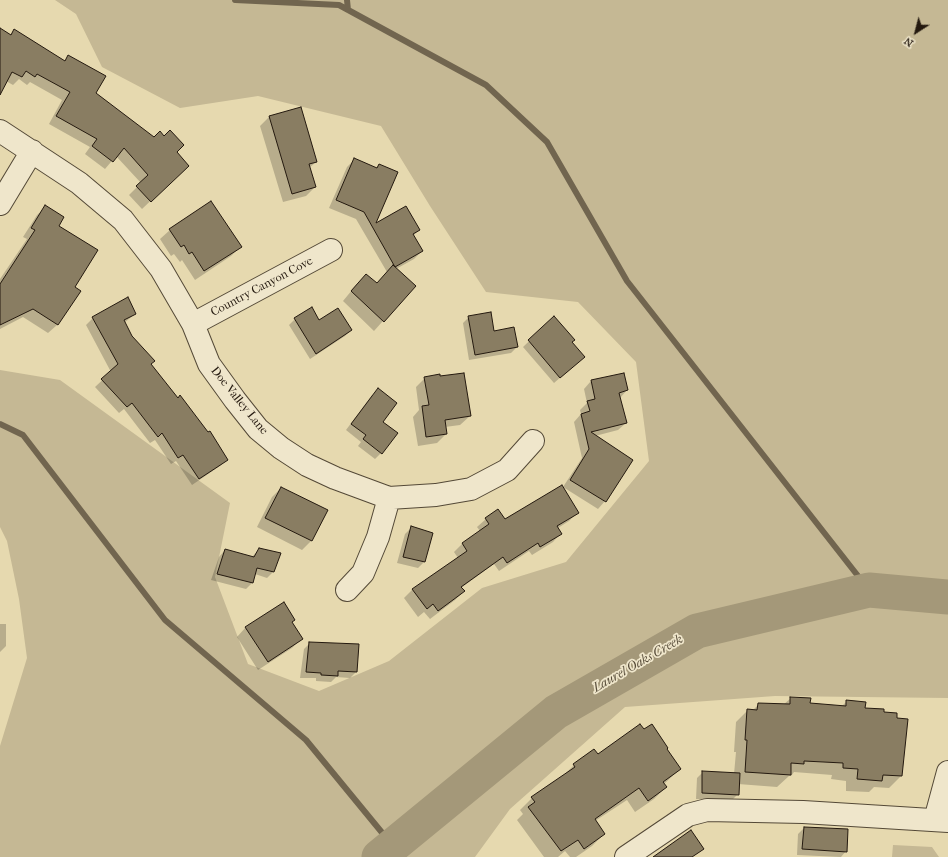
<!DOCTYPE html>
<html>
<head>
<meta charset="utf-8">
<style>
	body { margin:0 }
	#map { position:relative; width:948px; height:857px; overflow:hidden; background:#e6d9af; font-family:"IM FELL French Canon",serif }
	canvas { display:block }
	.north { position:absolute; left:896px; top:12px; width:40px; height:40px; -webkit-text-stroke:3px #efe6cb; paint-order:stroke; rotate:216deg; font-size:11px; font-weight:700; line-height:16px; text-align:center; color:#24190f }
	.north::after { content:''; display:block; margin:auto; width:14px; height:18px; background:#24190f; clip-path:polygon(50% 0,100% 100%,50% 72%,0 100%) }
</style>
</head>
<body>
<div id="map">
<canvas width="948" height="857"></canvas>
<div class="north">N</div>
</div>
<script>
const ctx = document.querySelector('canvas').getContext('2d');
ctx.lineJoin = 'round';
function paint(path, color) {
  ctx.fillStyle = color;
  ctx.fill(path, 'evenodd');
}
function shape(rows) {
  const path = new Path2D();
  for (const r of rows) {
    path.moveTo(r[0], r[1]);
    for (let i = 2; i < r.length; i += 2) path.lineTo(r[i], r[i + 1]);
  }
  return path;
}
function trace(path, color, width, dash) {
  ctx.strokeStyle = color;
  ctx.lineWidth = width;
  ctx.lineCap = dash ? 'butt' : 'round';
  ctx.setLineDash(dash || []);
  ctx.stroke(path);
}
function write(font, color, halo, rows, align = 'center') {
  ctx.font = font + ' "IM FELL French Canon",serif';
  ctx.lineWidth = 3.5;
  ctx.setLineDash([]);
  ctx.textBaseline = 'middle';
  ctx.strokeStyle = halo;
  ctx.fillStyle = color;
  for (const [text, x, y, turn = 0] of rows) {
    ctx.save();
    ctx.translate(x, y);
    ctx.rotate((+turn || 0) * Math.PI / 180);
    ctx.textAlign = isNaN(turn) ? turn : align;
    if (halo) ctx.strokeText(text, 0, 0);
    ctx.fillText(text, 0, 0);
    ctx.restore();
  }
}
paint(shape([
	[55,0,948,0,948,698,775,696,625,707,510,809,475,857,0,857,0,746,27,658,19,599,7,541,0,527,0,370,60,380,230,503,215,577,248,664,319,691,389,661,482,588,566,562,649,461,636,362,578,302,486,292,430,206,381,126,258,96,180,108,102,67,76,14],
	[893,845,932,847,939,857,892,857]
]), '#c5b894');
paint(shape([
	[0,29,10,35,14,30,64,61,68,57,95,94,154,139,176,153,180,173,142,209,129,195,141,183,116,156,105,169,85,154,90,147,49,124,62,100,30,82,27,85,19,79,13,85,6,81,0,88],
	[270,116,316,162,309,168,315,187,306,196,283,202,260,126],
	[355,159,376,168,379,165,373,225,419,230,413,236,422,251,414,259,396,269,414,286,374,331,343,301,357,284,377,284,387,272,356,219,329,208,347,167],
	[211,202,240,247,231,256,195,280,182,260,180,262,174,254,171,256,160,239,170,230],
	[46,207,58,226,74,287,80,291,57,325,48,333,23,317,0,329,0,279,27,239,23,237,37,215],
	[135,314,124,323,132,337,150,364,177,399,208,433,227,459,220,466,192,485,176,461,171,464,155,440,150,443,124,409,119,413,95,387,111,372,86,325,93,318],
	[469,317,494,332,517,347,511,353,469,360,463,323],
	[554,317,571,342,577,363,554,383,523,347],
	[295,319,319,321,351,330,345,336,310,359,289,325],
	[623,374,627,390,620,398,626,423,618,430,595,436,605,501,598,509,563,487,582,458,574,422,581,414,580,410,587,403,584,389,591,381],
	[425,378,470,416,460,425,445,427,446,434,437,443,418,446,413,417,419,410,416,387],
	[372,395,381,422,381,453,375,459,358,446,361,442,346,430],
	[281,488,326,510,311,541,302,550,257,527,272,497],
	[498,510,505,521,577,513,569,521,558,528,561,533,553,542,532,555,529,551,499,571,494,564,461,588,464,591,455,600,430,619,424,612,418,617,404,598,412,590,458,558,454,552,462,544,480,531,477,527,486,519],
	[411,528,432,533,424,562,418,568,397,563,405,534],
	[259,549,279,554,273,572,267,578,255,574,252,583,246,589,211,580,219,557,225,550,252,557],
	[291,623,301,639,292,648,258,670,237,637,246,627],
	[0,624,6,624,6,646,0,652],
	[310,643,356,672,350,678,336,677,331,682,316,681,316,678,300,678,304,649],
	[791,698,809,704,842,706,847,701,864,709,901,776,889,788,874,787,869,792,846,791,846,781,831,779,832,775,794,772,791,776,789,776,777,787,738,784,738,794,732,800,696,799,697,778,703,772,734,774,736,752,734,752,736,722,748,710,753,710,759,704,783,705],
	[644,731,666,749,680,769,664,784,666,787,654,799,635,812,627,800,595,821,604,834,592,846,576,857,570,857,565,851,558,857,544,857,517,820,523,814,520,810,532,798,562,777,574,765,597,755],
	[804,828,846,851,841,857,797,855,798,834]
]), '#0003');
trace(shape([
	[235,0,339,5,486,85,547,142,627,281,869,590],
	[347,0,348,10],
	[0,424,23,435,165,620,306,740,393,846]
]), '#71654f', 6);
trace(shape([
	[379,857,556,712,697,631,869,590,948,597]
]), '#a49879', 35);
const building = shape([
	[0,28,11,35,14,29,65,61,68,55,106,76,96,93,154,137,160,131,164,136,170,130,184,145,177,152,189,166,151,202,136,186,148,175,124,148,113,162,92,146,97,139,56,116,70,92,37,74,35,77,26,71,22,77,12,72,0,95,0,28],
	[301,107,317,162,309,164,316,187,292,194,269,116,301,107],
	[354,158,377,168,379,164,398,172,376,223,406,206,420,230,413,234,423,251,395,267,364,212,336,200,354,158],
	[211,201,242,247,204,271,192,252,189,254,184,245,181,247,169,229,211,201],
	[45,205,64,217,59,226,98,250,75,287,81,291,58,325,33,309,0,325,0,284,35,230,31,228,45,205],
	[393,265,416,286,384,322,351,291,366,274,377,283,393,265],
	[128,297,136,314,124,320,132,336,155,361,151,364,178,398,180,395,208,432,210,431,228,460,199,479,183,455,178,458,162,433,158,437,132,403,127,407,101,379,118,364,92,317,128,297],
	[312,307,319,320,338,308,352,330,316,354,294,318,312,307],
	[491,312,494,331,514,327,518,347,475,355,468,316,491,312],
	[554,316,575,340,572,342,585,357,560,378,528,340,554,316],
	[464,373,471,416,445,420,447,434,426,437,422,406,429,405,424,377,440,374,440,376,464,373],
	[624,373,628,390,619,393,627,423,591,432,633,460,606,502,570,480,589,449,581,414,590,411,587,401,595,399,591,380,624,373],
	[378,388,397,403,383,422,398,433,382,454,363,439,366,435,351,424,378,388],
	[562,485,579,513,557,526,562,534,540,547,538,543,507,563,503,557,461,587,465,591,438,611,433,604,427,609,412,589,467,551,462,543,489,524,485,518,498,509,505,519,562,485],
	[281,487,328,510,312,541,265,518,281,487],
	[411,526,433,533,425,562,403,557,411,526],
	[259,548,281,553,274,572,257,568,253,583,217,574,225,549,254,557,259,548],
	[284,602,295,620,292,622,303,639,268,662,245,627,284,602],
	[309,642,359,644,357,672,338,671,338,676,321,675,321,673,306,672,309,642],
	[790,697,811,698,810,703,846,706,846,700,866,702,865,708,884,709,884,712,897,713,897,718,908,719,902,776,883,775,882,781,857,779,858,769,843,768,843,763,804,761,804,764,791,763,791,775,745,772,747,740,745,740,747,709,757,710,758,703,790,704,790,697],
	[640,724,644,729,652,724,668,748,667,749,681,769,663,782,667,787,648,801,639,788,595,819,605,834,584,849,578,840,561,851,528,807,535,802,531,797,575,767,573,764,594,749,598,754,640,724],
	[702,771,740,773,739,795,702,793,702,771],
	[804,827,848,829,847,852,802,849,804,827],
	[691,830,704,849,692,857,653,857,691,830]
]);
paint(building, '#897d62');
trace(building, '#24190f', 1);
const minor = shape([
	[0,131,79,183,123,220,161,269,193,324,209,364,235,400,258,429,281,448,307,465,335,478,389,498,436,495,471,489,507,470,533,441],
	[0,204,32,151],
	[193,324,331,250],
	[347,590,363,573,378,537,389,498],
	[935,820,948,772],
	[626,857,688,815,707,810,803,812,948,821]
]);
trace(minor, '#544937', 24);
trace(minor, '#efe6cb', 22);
write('12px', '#24190f', '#efe6cb', [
	["Country Canyon Cove",262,287,-28],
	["Doe Valley Lane",239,401,51]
]);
write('italic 13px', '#574c39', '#efe6cb', [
	["Laurel Oaks Creek",638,664,-30]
]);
</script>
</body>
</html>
